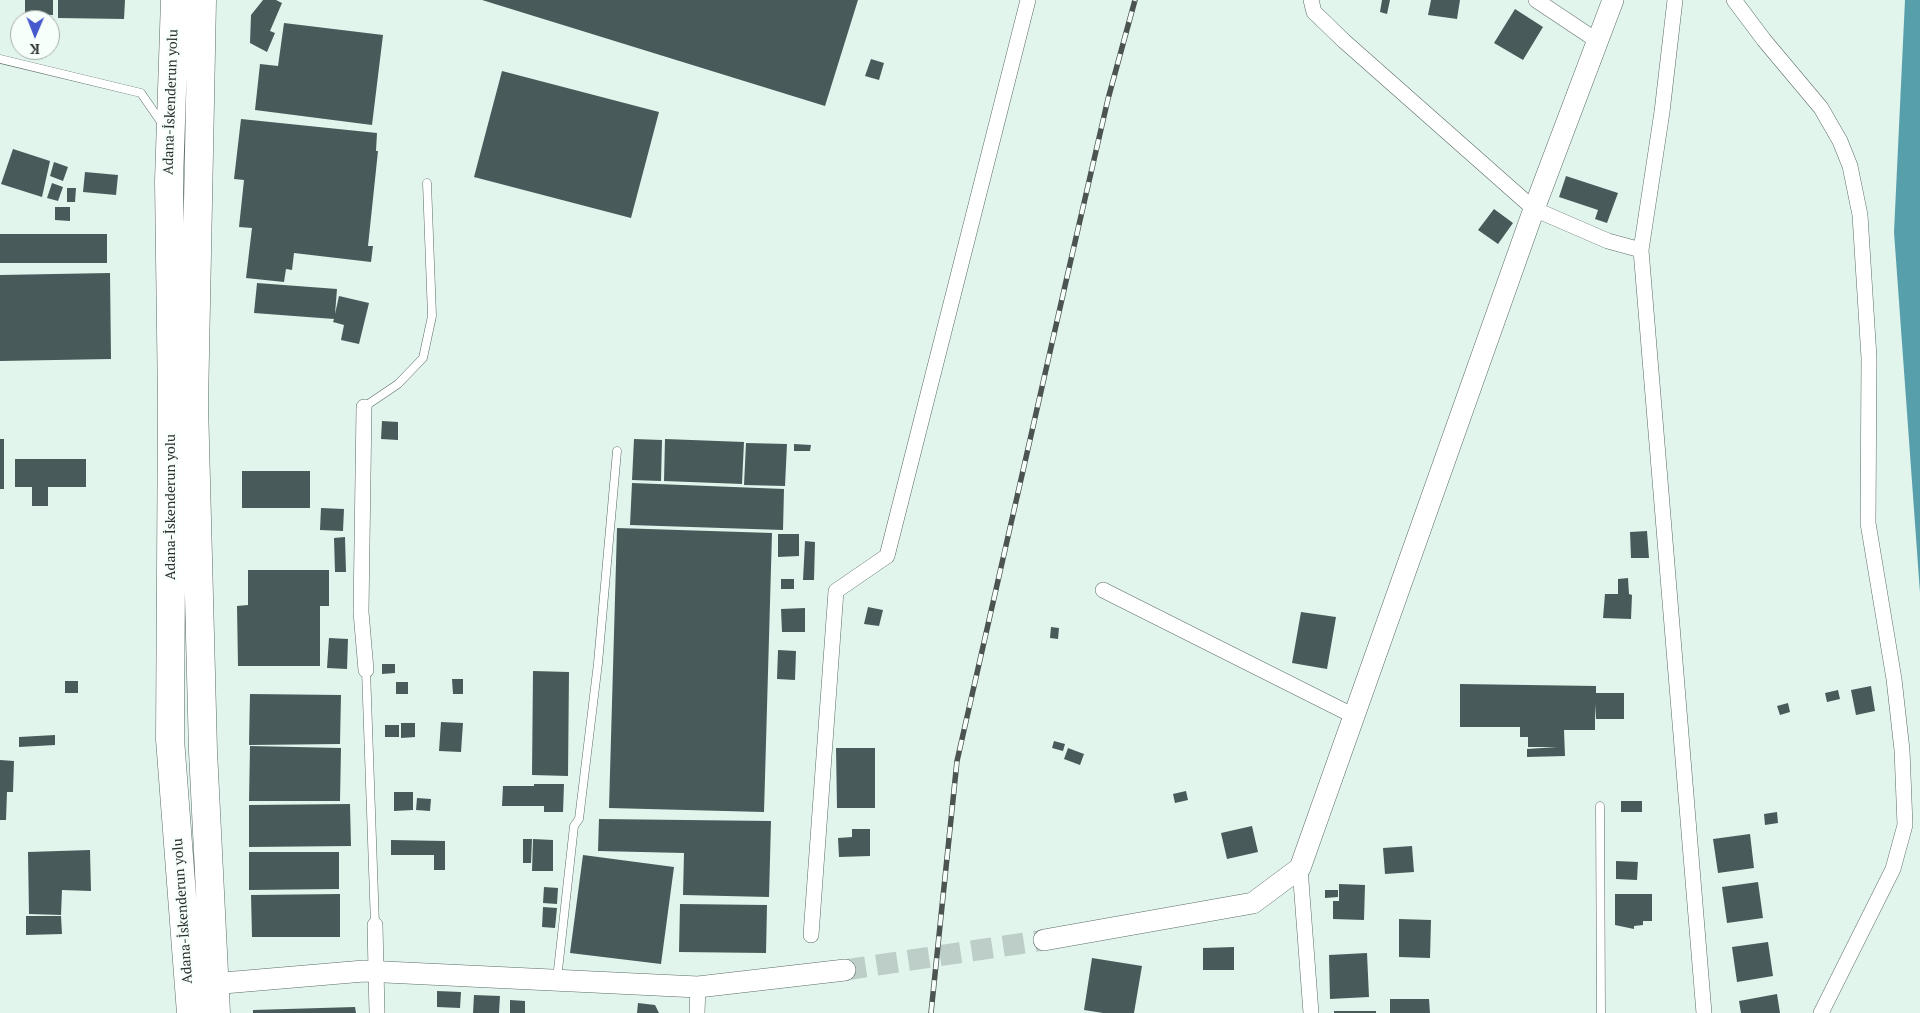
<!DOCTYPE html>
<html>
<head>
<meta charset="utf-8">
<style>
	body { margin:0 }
	#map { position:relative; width:1920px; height:1013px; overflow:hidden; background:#e1f5ed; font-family:"PT Serif",serif }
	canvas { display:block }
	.north { position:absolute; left:10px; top:10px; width:50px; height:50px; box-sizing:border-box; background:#f7fffb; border:1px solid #a5aca9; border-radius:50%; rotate:181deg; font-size:14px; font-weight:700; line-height:20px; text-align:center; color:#29302e }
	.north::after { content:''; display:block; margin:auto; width:18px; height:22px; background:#4558cc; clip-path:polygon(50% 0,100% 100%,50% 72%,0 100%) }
</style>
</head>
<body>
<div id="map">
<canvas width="1920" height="1013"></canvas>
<div class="north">K</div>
</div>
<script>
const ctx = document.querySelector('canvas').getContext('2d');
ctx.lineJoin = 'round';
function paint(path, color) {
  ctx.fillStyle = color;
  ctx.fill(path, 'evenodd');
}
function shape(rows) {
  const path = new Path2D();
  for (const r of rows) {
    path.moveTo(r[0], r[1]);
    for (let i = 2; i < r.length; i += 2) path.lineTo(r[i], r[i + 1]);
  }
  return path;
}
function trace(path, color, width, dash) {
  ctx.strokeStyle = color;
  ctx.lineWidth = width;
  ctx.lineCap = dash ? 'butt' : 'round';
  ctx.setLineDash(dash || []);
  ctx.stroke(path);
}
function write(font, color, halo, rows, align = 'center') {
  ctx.font = font + ' "PT Serif",serif';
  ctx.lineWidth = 5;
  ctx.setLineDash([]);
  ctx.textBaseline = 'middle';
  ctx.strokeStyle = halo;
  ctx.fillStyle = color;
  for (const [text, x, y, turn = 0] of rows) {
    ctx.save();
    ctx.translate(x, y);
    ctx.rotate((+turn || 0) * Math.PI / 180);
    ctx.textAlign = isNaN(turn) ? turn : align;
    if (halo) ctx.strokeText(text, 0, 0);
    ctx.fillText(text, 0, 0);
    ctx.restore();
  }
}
paint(shape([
	[1905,0,1920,0,1920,593,1894,232]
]), '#589fac');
paint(shape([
	[25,0,53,0,53,15,25,15],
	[58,0,125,0,124,19,58,18],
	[263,0,276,0,282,3,270,31,275,33,267,52,250,43,251,15],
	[482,0,858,0,825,106],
	[1382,0,1390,0,1387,14,1380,12],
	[1431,0,1460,0,1457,19,1428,15],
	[1515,9,1543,27,1523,60,1494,43],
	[50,19,54,19,54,48,50,48],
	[284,23,383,35,372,125,255,110,260,64,278,66],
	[871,59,884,63,879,80,865,76],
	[502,71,659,112,631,218,474,177],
	[241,119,377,133,376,151,378,151,368,246,373,246,371,262,294,253,292,270,286,269,284,282,246,278,252,228,239,227,244,180,234,179],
	[13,149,50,161,42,197,1,184],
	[54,162,68,167,63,181,50,176],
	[85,172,118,175,116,195,83,192],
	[1566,176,1618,193,1607,223,1595,219,1598,210,1559,197],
	[52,183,63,187,58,201,47,198],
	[67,188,76,188,75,202,67,202],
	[55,207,70,207,70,221,55,220],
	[1494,209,1513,223,1498,244,1478,230],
	[0,234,107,234,107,263,0,263],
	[110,273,111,359,0,361,0,275],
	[257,283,337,289,335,314,339,296,369,303,359,344,341,340,344,325,333,322,334,319,254,313],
	[382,421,398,422,398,440,381,439],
	[0,439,4,439,4,489,0,489],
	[634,439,662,440,661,481,632,480],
	[665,439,744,442,742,484,664,481],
	[746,443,787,444,785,486,744,485],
	[794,444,811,445,810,451,794,451],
	[15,459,86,459,86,487,48,487,48,506,32,506,32,487,15,487],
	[242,471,310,471,310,508,242,508],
	[632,483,784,489,783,530,630,525],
	[321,508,344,509,343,531,320,530],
	[617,528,772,533,764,812,609,808],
	[1647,531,1649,558,1631,558,1630,532],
	[778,534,799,534,799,556,778,557],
	[345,537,346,572,335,572,334,538],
	[805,541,815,542,814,580,803,580],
	[248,570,329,570,329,606,320,606,320,666,238,666,237,606,248,605],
	[1628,578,1629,594,1632,595,1631,619,1603,618,1605,594,1618,594,1618,579],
	[781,579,794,579,794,589,781,589],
	[868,607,883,610,879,626,864,624],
	[805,608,805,632,782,632,781,609],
	[1301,612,1336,617,1327,669,1292,663],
	[1051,627,1059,628,1058,639,1050,638],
	[329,638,348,639,347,669,327,668],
	[778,650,796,651,795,680,777,679],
	[382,664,395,664,395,673,382,674],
	[533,671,569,672,568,776,532,775],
	[452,679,463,679,463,694,453,694],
	[65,681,78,681,78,693,65,693],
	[396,682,408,682,408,694,396,694],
	[1460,684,1596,686,1596,693,1624,693,1624,719,1596,719,1595,704,1595,730,1564,730,1565,756,1527,757,1527,749,1557,747,1528,747,1528,737,1520,737,1520,727,1460,727],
	[1871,686,1875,711,1856,715,1851,690],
	[1838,690,1840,699,1827,702,1825,693],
	[250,694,341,695,340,744,249,745],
	[1788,703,1790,712,1780,715,1777,706],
	[441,722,463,723,461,752,439,751],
	[401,723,415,723,415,737,401,738],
	[385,725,399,725,399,737,385,737],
	[55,735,55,745,19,747,19,737],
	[1054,741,1065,744,1063,751,1052,748],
	[250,746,341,748,340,801,249,801],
	[836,748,875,748,875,808,837,808],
	[1068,748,1084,754,1080,765,1064,759],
	[0,760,14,761,13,792,7,792,6,820,0,820],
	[534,784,564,784,563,812,544,812,544,806,502,806,503,786,534,786],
	[1186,791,1188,800,1175,803,1173,794],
	[394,792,413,792,413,810,394,811],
	[417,798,431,799,430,811,416,810],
	[1621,801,1642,801,1642,812,1621,812],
	[350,804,351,846,249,847,249,805],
	[1777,812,1778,823,1765,825,1764,814],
	[599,819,771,821,769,897,683,895,684,853,598,851],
	[1252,826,1258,852,1227,859,1221,833],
	[852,829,870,829,870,856,839,857,838,838,852,837],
	[1750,834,1754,868,1718,873,1713,839],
	[523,839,532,839,531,863,523,863],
	[533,839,553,840,553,871,532,871],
	[391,840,445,841,445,870,434,870,434,855,391,855],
	[1412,846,1414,872,1385,874,1383,848],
	[90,850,91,891,62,890,61,915,29,914,28,852],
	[249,852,339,852,339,889,249,890],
	[583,855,674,867,661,964,570,953],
	[1616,861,1638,862,1637,880,1616,879],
	[1758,882,1763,918,1727,923,1722,887],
	[1339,884,1365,885,1364,920,1333,919,1333,901,1339,901],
	[544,887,558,888,557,904,543,903],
	[1325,890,1338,890,1338,897,1325,898],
	[340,894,340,937,252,937,251,895],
	[1615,894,1652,894,1652,921,1643,921,1643,925,1634,926,1634,929,1615,925],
	[680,904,767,905,766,953,679,952],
	[543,907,557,908,555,928,542,927],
	[26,916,61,916,62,934,26,935],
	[1399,919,1431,920,1430,958,1399,957],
	[1768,942,1773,976,1737,982,1732,947],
	[1234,947,1234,970,1203,970,1203,948],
	[1367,953,1369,997,1330,999,1329,955],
	[1092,958,1142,966,1134,1013,1103,1013,1084,1010],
	[437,991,461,992,460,1008,437,1007],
	[1777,994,1780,1013,1741,1013,1739,1001],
	[474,995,500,996,499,1013,473,1013],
	[1390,999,1429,999,1430,1013,1390,1013],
	[510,1000,525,1001,525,1013,510,1013],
	[638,1003,655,1005,659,1013,637,1013],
	[355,1007,356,1013,253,1013,253,1010],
	[1334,1011,1376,1011,1376,1013,1334,1013]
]), '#485b5a');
trace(shape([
	[845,970,1044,940]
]), '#bccec7', 21, [21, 11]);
const lane = shape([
	[0,59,141,93,161,122],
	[364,407,398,384,423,358,432,316,427,183],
	[366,670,375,925],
	[1600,806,1601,1013],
	[557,979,574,826,579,819,598,663,617,451]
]);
const street = shape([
	[1311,0,1314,12,1344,41,1534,209,1608,241,1641,250],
	[1536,0,1599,42],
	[1675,0,1662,112,1641,250,1704,1013],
	[1734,0,1764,40,1821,108,1840,141,1850,166,1860,215,1869,358,1868,523,1894,679,1902,750,1905,825,1893,869,1821,1013],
	[364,407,361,612,366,670],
	[1103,590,1354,716],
	[1300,868,1311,1013],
	[375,925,377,1013],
	[811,935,836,591,887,556,1028,0],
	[697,1013,698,987]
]);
const secondary = shape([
	[1044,940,1253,903,1300,868,1534,209,1613,0],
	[200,985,364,971,698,987,845,970]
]);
const highway = shape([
	[175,0,169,181,172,403,170,739,191,1013],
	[202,0,194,404,203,751,216,1013]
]);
trace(lane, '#5b6c66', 9);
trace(street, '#5b6c66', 16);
trace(secondary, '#5b6c66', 22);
trace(highway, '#5b6c66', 29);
trace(lane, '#fff', 8);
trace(street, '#fff', 15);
trace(secondary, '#fff', 21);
trace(highway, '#fff', 28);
const rail = shape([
	[931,1013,957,761,1072,255,1108,99,1135,0]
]);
trace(rail, '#4b5451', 5.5);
trace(rail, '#f7fffb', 4, [11]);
write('14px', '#29302e', '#f7fffb', [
	["Adana-İskenderun yolu",171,102,-88],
	["Adana-İskenderun yolu",171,507,-90],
	["Adana-İskenderun yolu",183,911,-94]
]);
</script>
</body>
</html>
